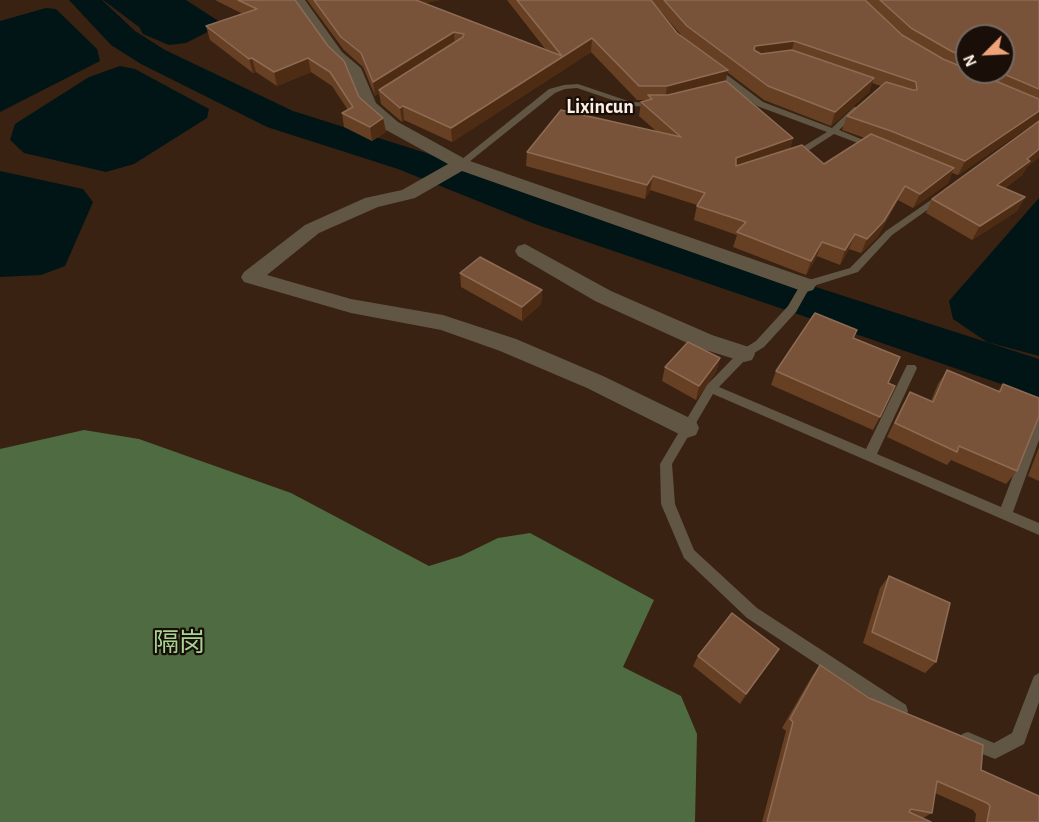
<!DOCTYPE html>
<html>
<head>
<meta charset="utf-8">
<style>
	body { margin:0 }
	#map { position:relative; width:1039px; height:822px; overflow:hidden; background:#392212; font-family:"Alegreya Sans",sans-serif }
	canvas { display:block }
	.north { position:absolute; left:955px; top:24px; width:60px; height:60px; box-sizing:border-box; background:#190f08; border:2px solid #756960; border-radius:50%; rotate:246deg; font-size:16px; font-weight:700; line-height:24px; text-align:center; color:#feefe4 }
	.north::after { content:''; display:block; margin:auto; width:21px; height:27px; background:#f0a278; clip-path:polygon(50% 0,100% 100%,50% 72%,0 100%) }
</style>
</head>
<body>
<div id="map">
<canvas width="1039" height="822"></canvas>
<div class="north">N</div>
</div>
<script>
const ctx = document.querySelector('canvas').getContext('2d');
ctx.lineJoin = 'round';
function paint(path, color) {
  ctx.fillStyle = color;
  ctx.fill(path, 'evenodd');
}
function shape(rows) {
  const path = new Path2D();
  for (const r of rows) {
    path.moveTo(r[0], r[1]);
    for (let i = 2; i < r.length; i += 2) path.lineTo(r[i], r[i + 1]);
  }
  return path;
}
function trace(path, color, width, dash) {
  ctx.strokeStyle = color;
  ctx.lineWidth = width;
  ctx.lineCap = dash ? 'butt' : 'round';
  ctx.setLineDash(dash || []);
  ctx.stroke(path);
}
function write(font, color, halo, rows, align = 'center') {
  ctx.font = font + ' "Alegreya Sans","Noto Sans SC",sans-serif';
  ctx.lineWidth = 4.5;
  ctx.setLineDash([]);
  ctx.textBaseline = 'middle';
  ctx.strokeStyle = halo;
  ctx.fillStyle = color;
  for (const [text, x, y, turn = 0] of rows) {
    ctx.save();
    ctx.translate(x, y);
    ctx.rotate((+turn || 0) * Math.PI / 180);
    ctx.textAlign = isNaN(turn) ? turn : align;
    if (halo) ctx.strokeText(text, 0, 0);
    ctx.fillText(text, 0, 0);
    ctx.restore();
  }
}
paint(shape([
	[84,430,139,439,291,493,429,566,461,556,498,538,530,533,654,600,623,667,681,696,697,734,695,822,0,822,0,449]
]), '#4e6b42');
paint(shape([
	[103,0,186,0,223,24,186,43,169,45,143,34,139,27],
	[46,8,56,9,97,49,100,61,0,112,0,21],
	[120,66,135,69,209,109,207,118,134,164,106,172,24,153,10,140,15,124,89,77],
	[0,171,83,189,93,202,65,266,41,275,0,277],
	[1039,198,1039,356,987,342,953,319,949,301]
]), '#011517');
paint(shape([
	[69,0,102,0,135,31,165,50,293,111,426,153,565,206,1039,359,1039,397,535,224,398,169,267,127,141,64,111,45,69,0]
]), '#011517');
paint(shape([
	[712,68,718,68,763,102,832,128,854,107,860,107,860,111,839,130,878,146,877,148,871,148,834,134,797,158,791,158,791,154,827,132,757,106,712,72,712,68],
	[578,84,631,102,656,103,660,105,656,107,630,106,577,88,565,89,555,93,464,166,461,167,456,164,549,89,564,85,578,84],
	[944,191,947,192,947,196,892,235,858,272,810,287,796,312,764,347,748,357,719,387,866,449,907,365,915,365,917,368,877,454,1001,507,1033,423,1035,420,1039,418,1039,440,1013,512,1039,523,1039,535,713,394,672,464,675,504,694,550,757,608,906,705,908,711,906,717,900,719,747,618,684,558,661,504,660,464,707,385,740,351,756,341,788,306,802,282,850,268,886,231,944,191],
	[1039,673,1039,702,1024,744,995,759,962,746,960,740,962,734,968,732,994,743,1012,733,1034,676,1039,673]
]), '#605643');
paint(shape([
	[291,0,305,0,342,52,361,68,376,103,398,122,467,160,813,280,816,285,813,290,806,292,799,290,462,171,415,198,378,207,319,233,267,275,351,299,443,315,516,339,603,376,696,421,699,428,696,435,687,438,587,388,500,351,441,330,351,313,244,282,241,277,244,272,305,225,365,198,402,190,448,164,386,130,363,109,348,73,332,58,291,0],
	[525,244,611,291,712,335,752,348,755,354,752,360,744,362,696,347,595,301,518,256,515,251,518,246,525,244]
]), '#605643');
paint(shape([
	[215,0,295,0,359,97,383,118,386,132,372,141,344,127,342,113,348,110,332,86,311,72,277,86,256,72,253,73,210,40,206,26,243,14],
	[307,0,440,0,425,3,546,50,507,0,651,0,677,33,682,36,651,0,1039,0,1039,120,958,175,952,173,948,183,913,208,898,200,878,236,861,253,849,249,840,265,817,256,806,275,733,247,737,235,694,220,697,205,650,190,645,199,526,166,527,152,656,131,639,116,641,102,647,100,637,100,591,52,452,142,404,120,402,122,381,104,379,93,375,96,363,67,344,50],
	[967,36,1003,72,967,72],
	[727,72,764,100,831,126,869,92,872,83,881,86,847,116,842,130,865,138,824,164,790,149,793,138,726,81],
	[1039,121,1039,157,1027,167,1022,175,1005,188,1025,197,1017,211,972,240,926,213,932,199],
	[460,273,542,290,541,304,522,321,461,287],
	[857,330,853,339,888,383,880,417,873,430,771,385,776,371],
	[720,358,716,372,696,400,662,381,665,367],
	[947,370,998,391,1003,384,1017,471,1006,484,951,460,947,465,887,437,902,406,910,392,931,401,938,384],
	[1039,447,1039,481,1028,476],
	[889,576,936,662,925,673,863,643,880,588],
	[779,649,772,659,740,704,693,666,698,656],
	[820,665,981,770,1039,822,975,822,976,814,973,810,935,793,932,813,923,818,931,822,762,822,786,731,782,728,812,676]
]), '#674024');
paint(shape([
	[403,0,440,0,404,8],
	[454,32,455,45,379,90,379,93,375,96,373,82],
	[592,38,591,52,452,142,451,128],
	[794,41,791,55,752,60,755,46],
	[252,58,256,72,253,73,249,59],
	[308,58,311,72,277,86,274,72],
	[728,70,725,84,665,100,667,86],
	[874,78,869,92,831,126,835,112],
	[403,106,404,120,402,122,400,108],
	[1039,111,1039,120,958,175,965,161],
	[383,118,386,132,372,141,370,127],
	[793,138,789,152,732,172,736,158],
	[1039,149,1039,157,1027,167,1022,175,989,199,997,185],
	[954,168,948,183,913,208,920,194],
	[653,176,650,190,645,199,647,185],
	[905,186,898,200,878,236,861,253,867,239],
	[1025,197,1017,211,972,240,980,226],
	[855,234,849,249,840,265,845,250],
	[822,242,817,256,806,275,811,261],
	[542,290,541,304,522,321,522,307],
	[720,358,716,372,696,400,699,386],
	[779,649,772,659,740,704,746,694]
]), '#4e2c14');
const building = shape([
	[238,0,295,0,328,46,344,61,359,97,383,118,370,127,342,113,353,107,330,72,308,58,274,72,252,58,249,59,206,26,257,9,238,0],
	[314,0,416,0,562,56,517,0,651,0,677,33,728,70,667,86,639,86,592,38,451,128,403,106,400,108,379,90,463,37,464,34,454,32,373,82,361,53,341,37,314,0],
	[664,0,865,0,902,35,943,59,967,69,967,72,974,72,1039,99,1039,111,965,161,891,131,847,116,886,82,913,90,917,90,916,82,794,41,755,46,754,50,761,54,792,50,874,78,835,112,768,86,687,26,664,0],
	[880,0,1039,0,1039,89,999,72,1003,72,1003,36,967,36,967,58,951,51,911,28,880,0],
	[726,81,793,138,736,158,736,166,802,145,824,164,871,134,954,168,920,194,905,186,884,221,867,239,855,234,845,250,822,242,811,261,737,232,746,222,697,206,705,193,653,176,647,185,527,152,561,110,681,137,641,102,652,99,648,95,668,95,726,81],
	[1039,121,1039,149,1027,159,1030,161,997,185,1025,197,980,226,932,199,1039,121],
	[480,257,542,290,522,307,460,273,480,257],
	[815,313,857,330,853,338,900,357,888,383,895,386,880,417,776,371,815,313],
	[688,342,720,358,699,386,665,367,688,342],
	[947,370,1000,392,1003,384,1039,398,1039,416,1017,471,959,446,957,452,895,423,910,392,933,402,947,370],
	[889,576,950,603,936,662,872,632,889,576],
	[732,613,779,649,746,694,698,656,732,613],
	[820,665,869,698,983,745,981,770,1039,796,1039,822,987,822,990,806,987,803,937,781,932,813,911,809,909,812,931,822,767,822,793,722,790,719,820,665]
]);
paint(building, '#785339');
trace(building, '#8d6b54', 1.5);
write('bold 20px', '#feefe4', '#190f08', [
	["Lixincun",600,107]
]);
write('26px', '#a6d593', '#190f08', [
	["隔岗",179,643]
]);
</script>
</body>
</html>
